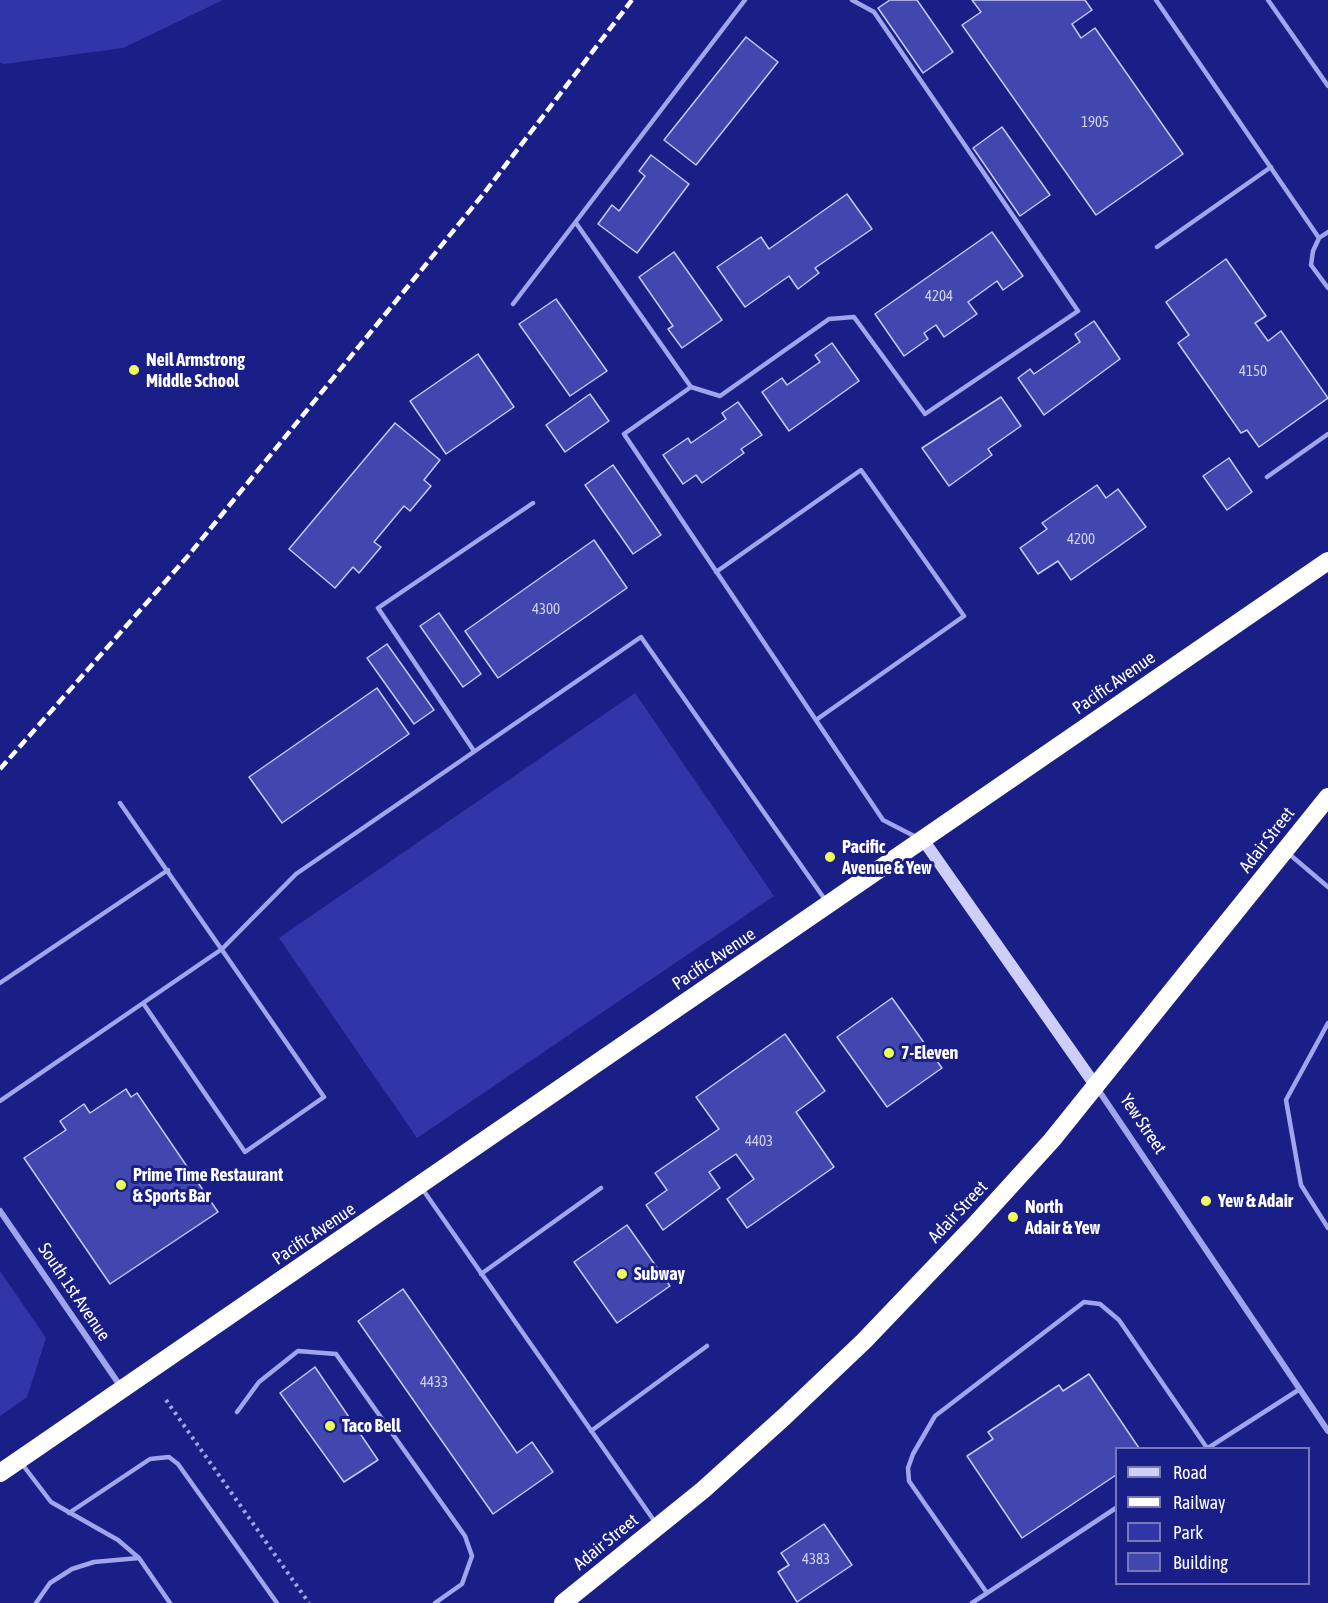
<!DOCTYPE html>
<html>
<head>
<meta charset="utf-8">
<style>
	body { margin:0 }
	#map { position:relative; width:1328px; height:1603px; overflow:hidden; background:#1a1e87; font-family:"Asap Condensed",sans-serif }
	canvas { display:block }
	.legend { position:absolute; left:1115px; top:1447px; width:195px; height:138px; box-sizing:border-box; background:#1a1e87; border:2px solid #7678b7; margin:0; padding:8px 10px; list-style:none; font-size:18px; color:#fff }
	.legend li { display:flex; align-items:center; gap:12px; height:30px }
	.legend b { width:30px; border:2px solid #7678b7 }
</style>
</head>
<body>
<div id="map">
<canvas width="1328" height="1603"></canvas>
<ul class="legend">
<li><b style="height:8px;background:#cecff9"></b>Road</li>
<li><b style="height:8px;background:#fff"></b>Railway</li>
<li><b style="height:16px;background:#3036a7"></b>Park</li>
<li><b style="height:16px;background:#4247b0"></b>Building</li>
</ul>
</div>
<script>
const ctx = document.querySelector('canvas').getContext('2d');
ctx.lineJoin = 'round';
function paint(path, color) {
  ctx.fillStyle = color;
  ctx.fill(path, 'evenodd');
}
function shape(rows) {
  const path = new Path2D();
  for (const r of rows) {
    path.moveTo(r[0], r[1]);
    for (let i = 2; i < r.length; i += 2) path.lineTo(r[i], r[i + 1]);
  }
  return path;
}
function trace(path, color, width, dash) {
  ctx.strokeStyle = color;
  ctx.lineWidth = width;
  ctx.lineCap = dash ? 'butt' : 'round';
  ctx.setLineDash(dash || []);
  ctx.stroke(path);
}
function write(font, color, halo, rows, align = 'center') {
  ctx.font = font + ' "Asap Condensed",sans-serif';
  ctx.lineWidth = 6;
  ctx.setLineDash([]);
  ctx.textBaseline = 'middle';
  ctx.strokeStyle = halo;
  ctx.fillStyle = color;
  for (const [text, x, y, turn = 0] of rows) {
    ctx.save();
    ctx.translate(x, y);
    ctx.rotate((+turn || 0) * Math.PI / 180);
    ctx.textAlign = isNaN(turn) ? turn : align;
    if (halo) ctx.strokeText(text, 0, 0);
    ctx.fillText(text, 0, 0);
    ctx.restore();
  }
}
paint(shape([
	[0,0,223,0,123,48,4,64,0,63],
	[635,693,774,896,417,1138,279,938],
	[0,1271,46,1338,27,1397,0,1416]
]), '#3036a7');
const building = shape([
	[890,0,917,0,953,52,923,73,878,8,890,0],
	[972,0,1085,0,1092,10,1072,24,1081,38,1095,28,1183,154,1096,215,962,25,981,12,972,0],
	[746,37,778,62,696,165,664,140,746,37],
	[1002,127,1050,195,1020,216,973,148,1002,127],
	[651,155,689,184,637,253,598,224,612,205,619,211,645,176,639,171,651,155],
	[847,194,872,229,815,268,819,273,798,289,789,276,745,307,717,267,761,237,769,249,847,194],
	[992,232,1023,276,1003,290,997,281,968,302,977,314,944,337,936,325,924,333,928,339,904,356,875,314,992,232],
	[674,252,722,320,682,348,668,329,673,326,639,277,674,252],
	[1226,259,1266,316,1255,323,1268,341,1281,331,1328,398,1259,447,1247,430,1241,433,1178,343,1189,335,1166,302,1226,259],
	[556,299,607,371,570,396,519,324,556,299],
	[1094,321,1120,359,1044,415,1018,378,1030,369,1034,374,1080,342,1075,334,1094,321],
	[832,343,859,381,789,431,762,392,782,378,787,385,820,362,815,355,832,343],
	[478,354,514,407,446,454,410,401,478,354],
	[590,394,609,421,565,452,546,425,590,394],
	[1001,397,1021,426,988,449,992,455,949,486,922,448,1001,397],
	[738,402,762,435,741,449,744,453,702,483,696,475,683,484,663,455,688,438,691,443,726,419,722,413,738,402],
	[395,423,440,460,424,480,431,486,410,511,404,506,374,542,381,547,359,573,353,567,335,588,289,549,395,423],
	[1229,458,1252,492,1227,510,1203,476,1229,458],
	[613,465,661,535,633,554,585,485,613,465],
	[1097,485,1106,498,1118,489,1146,527,1071,580,1058,561,1038,574,1020,548,1047,529,1042,523,1097,485],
	[594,540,627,588,498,678,465,631,594,540],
	[439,613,481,674,463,687,420,626,439,613],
	[387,644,434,710,414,724,367,658,387,644],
	[377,688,409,734,282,823,249,777,377,688],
	[892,998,942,1068,887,1107,837,1037,892,998],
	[785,1034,825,1091,796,1112,834,1167,747,1228,727,1199,754,1179,736,1154,709,1172,720,1188,663,1230,646,1205,667,1190,655,1173,719,1129,696,1097,785,1034],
	[126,1089,131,1097,137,1093,218,1212,110,1284,24,1158,66,1130,60,1121,84,1104,90,1113,126,1089],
	[627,1225,670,1286,617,1323,574,1262,627,1225],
	[403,1289,517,1453,532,1442,553,1472,493,1514,358,1321,403,1289],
	[315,1367,378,1460,344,1482,280,1393,315,1367],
	[1089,1374,1139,1448,1116,1448,1116,1475,1022,1538,967,1456,993,1439,988,1432,1059,1385,1063,1391,1089,1374],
	[824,1524,852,1565,797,1602,778,1572,789,1565,781,1553,824,1524]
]);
paint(building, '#4247b0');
trace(building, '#c7c9f9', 1.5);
trace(shape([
	[166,1400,309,1603]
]), '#a1a5ec', 4, [3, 4.5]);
trace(shape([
	[852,0,874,12,1078,311,925,414,854,317,829,319,720,396,691,387,624,434,883,820,916,837],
	[1156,0,1319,238,1328,232],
	[1268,0,1328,86],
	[576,223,691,387],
	[1319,238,1313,251,1311,265,1328,288],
	[1157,247,1271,167],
	[513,304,745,0],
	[1267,477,1328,434],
	[716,572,861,470,964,616,816,720],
	[474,751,378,608,533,503],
	[120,803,324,1097,245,1152,143,1003],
	[1288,853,1328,887],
	[0,983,168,870],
	[1328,1023,1286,1100,1301,1185,1328,1228],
	[0,1101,222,949,296,874,641,637,826,901],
	[421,1187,655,1522],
	[481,1274,601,1188],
	[237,1412,259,1382,298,1351,336,1354,465,1536,472,1556,462,1584,435,1603],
	[591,1431,707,1346],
	[1208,1448,1300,1389],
	[22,1464,51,1502,118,1540,139,1558,170,1603],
	[69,1513,150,1459,169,1457,178,1464,277,1603],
	[987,1593,909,1481,908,1468,913,1454,935,1416,1084,1302,1100,1304,1119,1320,1207,1448],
	[36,1603,50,1583,72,1569,94,1562,139,1558],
	[972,1603,1116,1508]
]), '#a1a5ec', 4.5);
trace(shape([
	[1097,1088,1328,1431],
	[0,1211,121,1387]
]), '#a1a5ec', 6);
trace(shape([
	[924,841,1095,1085]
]), '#cecff9', 12);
trace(shape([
	[0,1473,1328,561],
	[563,1603,703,1490,784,1417,864,1341,972,1228,1052,1140,1328,797]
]), '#fff', 18);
trace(shape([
	[0,769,188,556,485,192,632,0]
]), '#fff', 4.5, [10, 4.5]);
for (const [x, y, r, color] of [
	[134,370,6,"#edff5d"],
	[830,857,6,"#edff5d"],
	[889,1053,6,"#edff5d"],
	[121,1185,6,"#edff5d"],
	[1206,1201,6,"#edff5d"],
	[1013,1217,6,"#edff5d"],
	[622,1274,6,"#edff5d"],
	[330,1426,6,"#edff5d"]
]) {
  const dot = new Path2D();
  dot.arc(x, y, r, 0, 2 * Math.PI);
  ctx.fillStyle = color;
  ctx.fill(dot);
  trace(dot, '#1a1e87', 2);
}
write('15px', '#d0d1eb', null, [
	["1905",1095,122],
	["4204",939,296],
	["4150",1253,371],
	["4200",1081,539],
	["4300",546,609],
	["4403",759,1141],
	["4433",434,1382],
	["4383",816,1559]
]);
write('bold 18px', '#fff', '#1a1e87', [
	["Neil Armstrong",146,360],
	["Middle School",146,381],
	["Pacific",842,847],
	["Avenue & Yew",842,868],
	["7-Eleven",901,1053],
	["Prime Time Restaurant",133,1175],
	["& Sports Bar",133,1196],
	["Yew & Adair",1218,1201],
	["North",1025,1207],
	["Adair & Yew",1025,1228],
	["Subway",634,1274],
	["Taco Bell",342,1426]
], 'left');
write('18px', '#fff', '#1a1e87', [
	["Pacific Avenue",1114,683,-35],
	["Adair Street",1267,840,-52],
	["Pacific Avenue",714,959,-34],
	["Yew Street",1143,1124,56],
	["Adair Street",958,1212,-47],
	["Pacific Avenue",314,1234,-34],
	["South 1st Avenue",74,1292,56],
	["Adair Street",606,1542,-39]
]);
</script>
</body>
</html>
